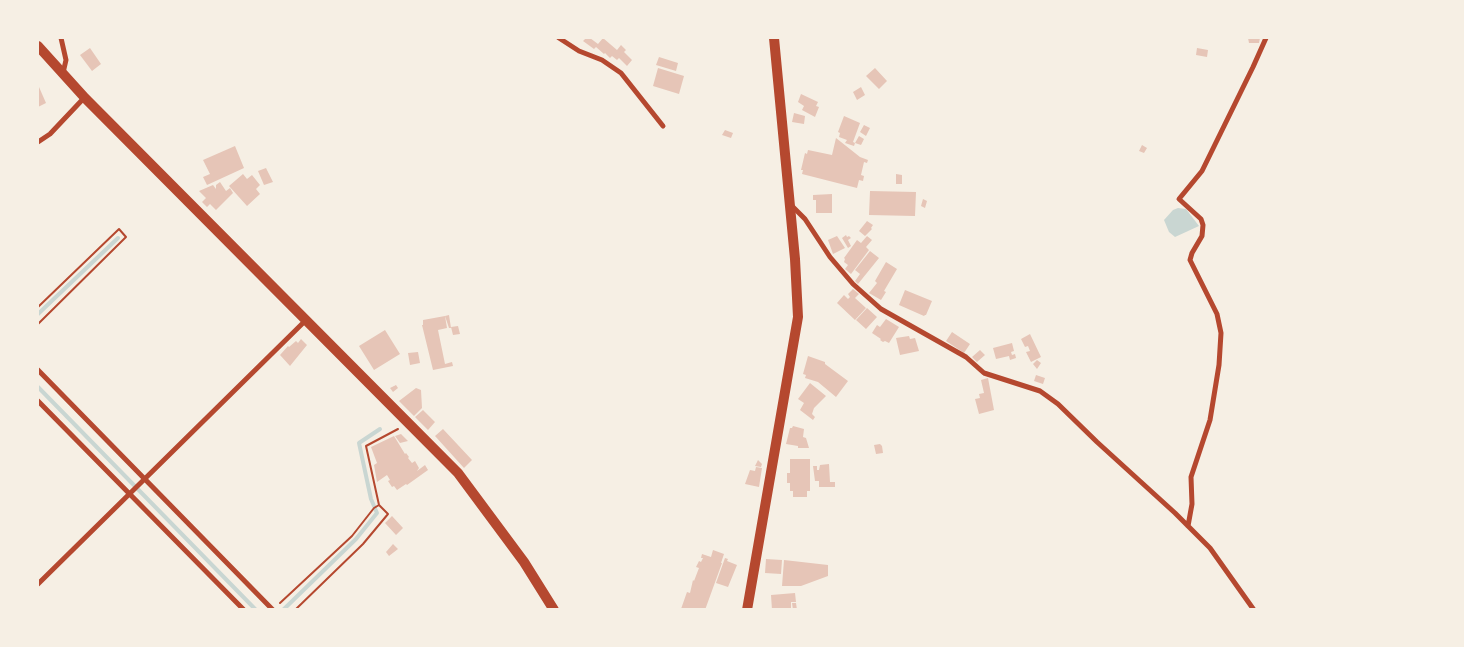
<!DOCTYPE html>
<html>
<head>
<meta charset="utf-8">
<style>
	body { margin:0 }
	#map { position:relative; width:1464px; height:647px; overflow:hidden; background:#f6efe4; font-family:"Source Sans 3",sans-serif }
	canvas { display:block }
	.frame { position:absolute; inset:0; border:39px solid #f6efe4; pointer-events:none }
</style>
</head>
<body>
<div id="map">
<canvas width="1464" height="647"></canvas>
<div class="frame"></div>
</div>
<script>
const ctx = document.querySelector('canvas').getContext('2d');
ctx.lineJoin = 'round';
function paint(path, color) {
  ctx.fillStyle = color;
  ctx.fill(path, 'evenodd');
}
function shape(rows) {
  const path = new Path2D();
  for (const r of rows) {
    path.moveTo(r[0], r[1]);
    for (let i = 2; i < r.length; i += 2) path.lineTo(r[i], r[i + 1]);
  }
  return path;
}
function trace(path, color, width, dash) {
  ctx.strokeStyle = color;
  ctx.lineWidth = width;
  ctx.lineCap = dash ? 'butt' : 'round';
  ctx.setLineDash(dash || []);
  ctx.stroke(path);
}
paint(shape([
	[1178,208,1186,209,1199,226,1175,237,1169,232,1164,220,1173,210]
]), '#c9d6d2');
trace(shape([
	[38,314,118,238],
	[38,387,256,610],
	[283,610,356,539,377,513,371,499,359,443,380,429]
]), '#c9d6d2', 4);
paint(shape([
	[586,38,590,38,598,44,603,38,617,50,621,45,626,50,624,52,632,60,627,66,619,58,617,60,612,56,610,58,605,53,604,54,596,47,594,49,583,41],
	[1248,38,1260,38,1259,43,1249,43],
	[90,48,101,64,92,71,80,55],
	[1197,48,1208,50,1207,57,1196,55],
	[659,57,678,63,676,71,656,65],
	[658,68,684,76,679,94,653,86],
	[875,68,887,81,879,89,866,76],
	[38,87,39,87,46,103,38,107],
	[861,87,865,95,857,100,853,92],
	[801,94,818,102,816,106,819,107,815,117,802,110,804,106,798,102],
	[794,113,805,116,804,124,792,122],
	[844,116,860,123,853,142,855,143,854,146,845,143,847,140,839,137,840,133,838,132],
	[864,125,870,128,866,136,860,132],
	[725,130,733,133,731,138,722,135],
	[859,136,864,139,861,145,855,143],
	[836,138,860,157,868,160,867,163,864,162,861,175,864,176,863,181,859,180,857,188,802,174,803,170,801,170,805,153,807,154,808,150,832,155],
	[1142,145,1147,148,1144,153,1139,151],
	[235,146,244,168,207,185,203,177,210,174,203,160],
	[266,168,273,182,264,185,258,171],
	[243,174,247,179,252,175,260,185,256,189,260,194,247,206,229,186],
	[896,174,902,175,902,184,896,184],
	[220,182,226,191,230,188,233,193,216,210,210,204,207,207,202,202,206,198,199,191,213,185,216,189,216,185],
	[870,191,916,192,915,216,869,215],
	[832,194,832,213,816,213,816,200,813,200,813,195],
	[923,199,927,201,925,208,921,206],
	[867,221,873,225,871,228,872,229,865,236,859,231],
	[846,235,847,237,849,236,851,238,848,240,851,246,848,248,842,238],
	[837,236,845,248,833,254,828,240],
	[867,236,872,240,866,247,869,250,851,274,845,269,848,265,844,262,845,259,844,258,857,240,861,243],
	[870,251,879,258,858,284,855,281,860,274,855,270],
	[886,262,897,269,884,291,886,292,881,300,869,293,877,283,875,281],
	[853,289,859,294,855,298,866,308,855,320,837,303,844,295,848,299,850,297,848,294],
	[905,290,932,301,926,315,925,315,924,316,899,305],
	[867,308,877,317,866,329,856,320],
	[449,315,451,328,449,328,445,316],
	[445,316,447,328,438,330,445,364,452,362,453,366,433,370,422,325,423,325,423,320],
	[886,319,899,327,889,343,885,341,883,342,880,340,881,339,872,333,877,325,880,327],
	[458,326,460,334,453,335,451,327],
	[385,330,400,354,374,370,359,346],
	[952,332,970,344,964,353,946,341],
	[1030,334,1041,357,1031,362,1026,352,1030,351,1028,346,1025,347,1021,339],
	[909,336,910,339,915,338,919,351,900,355,896,338],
	[301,339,307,345,290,366,280,355,288,346,289,347,296,341,298,343],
	[1012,343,1014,351,1011,352,1012,355,1015,354,1016,358,1010,360,1009,356,996,359,993,348],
	[980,350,985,355,977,362,972,357],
	[418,352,420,363,410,365,408,353],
	[808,356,825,362,825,364,848,381,836,397,818,382,805,378,806,375,803,374],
	[1037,360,1041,363,1037,369,1033,364],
	[1036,375,1045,378,1043,384,1034,381],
	[988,378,994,410,979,414,975,399,980,398,979,394,984,393,981,380],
	[810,383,826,396,814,408,812,414,815,417,813,420,800,410,804,403,798,399],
	[396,385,398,388,393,392,390,388],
	[416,388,421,390,422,408,414,416,399,401],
	[423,410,435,422,428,430,415,417],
	[793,426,804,429,803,437,806,438,809,448,798,448,798,446,786,444,790,428,792,428],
	[443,429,472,460,464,468,435,436],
	[401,434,408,441,400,443,395,436],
	[394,436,405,454,406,453,409,457,408,458,412,463,415,461,419,468,417,471,425,465,428,470,407,485,406,484,397,490,394,486,392,487,388,481,390,480,387,475,377,482,374,465,377,463,371,447],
	[880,444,882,446,883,453,876,454,874,445],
	[790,459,810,459,810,491,807,491,807,497,793,497,793,491,790,491,790,483,787,483,787,473,790,473],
	[758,460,762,464,761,467,755,466],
	[829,464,830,482,835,482,835,487,819,487,819,481,815,481,813,466,817,466,817,470,819,470,820,465],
	[756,467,762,468,759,487,745,484,750,470,755,471],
	[392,516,403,528,396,535,385,523],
	[393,544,398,549,389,556,386,552],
	[713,550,724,554,721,563,722,563,705,610,681,609,687,592,690,593,693,580,694,581,699,568,696,567,699,561,701,562,703,558,701,558,702,554,711,557],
	[725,558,728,559,727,561,737,565,728,587,716,583],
	[766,559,782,560,781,574,765,573],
	[784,560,828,565,828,576,801,586,782,586],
	[795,593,796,602,791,602,791,610,772,610,771,595],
	[792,603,796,603,797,610,793,610]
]), '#e6c5b7');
trace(shape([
	[38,307,119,229,126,237,38,324],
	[280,603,352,536,374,508,379,505],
	[295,610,363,544,388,514,379,505,366,446,398,429]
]), '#b5482f', 2);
trace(shape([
	[61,38,66,60,63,73],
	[559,38,579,51,602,60,621,73,663,126],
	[38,142,50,134,84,98],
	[791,205,805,219,830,257,853,284,881,309,966,357,984,373,1040,391,1058,404,1097,442,1175,513,1210,548,1254,610],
	[38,370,273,610],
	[38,401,244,610],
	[1188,526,1192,504,1191,477,1210,420,1219,365,1221,333,1217,314,1190,260,1192,253,1202,236,1203,225,1201,219,1179,199,1202,171,1253,67,1266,38],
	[38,584,305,321]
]), '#b5482f', 5);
trace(shape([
	[38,46,85,98,458,473,524,562,554,610],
	[747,610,798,317,795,259,774,38]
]), '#b5482f', 10);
</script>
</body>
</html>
